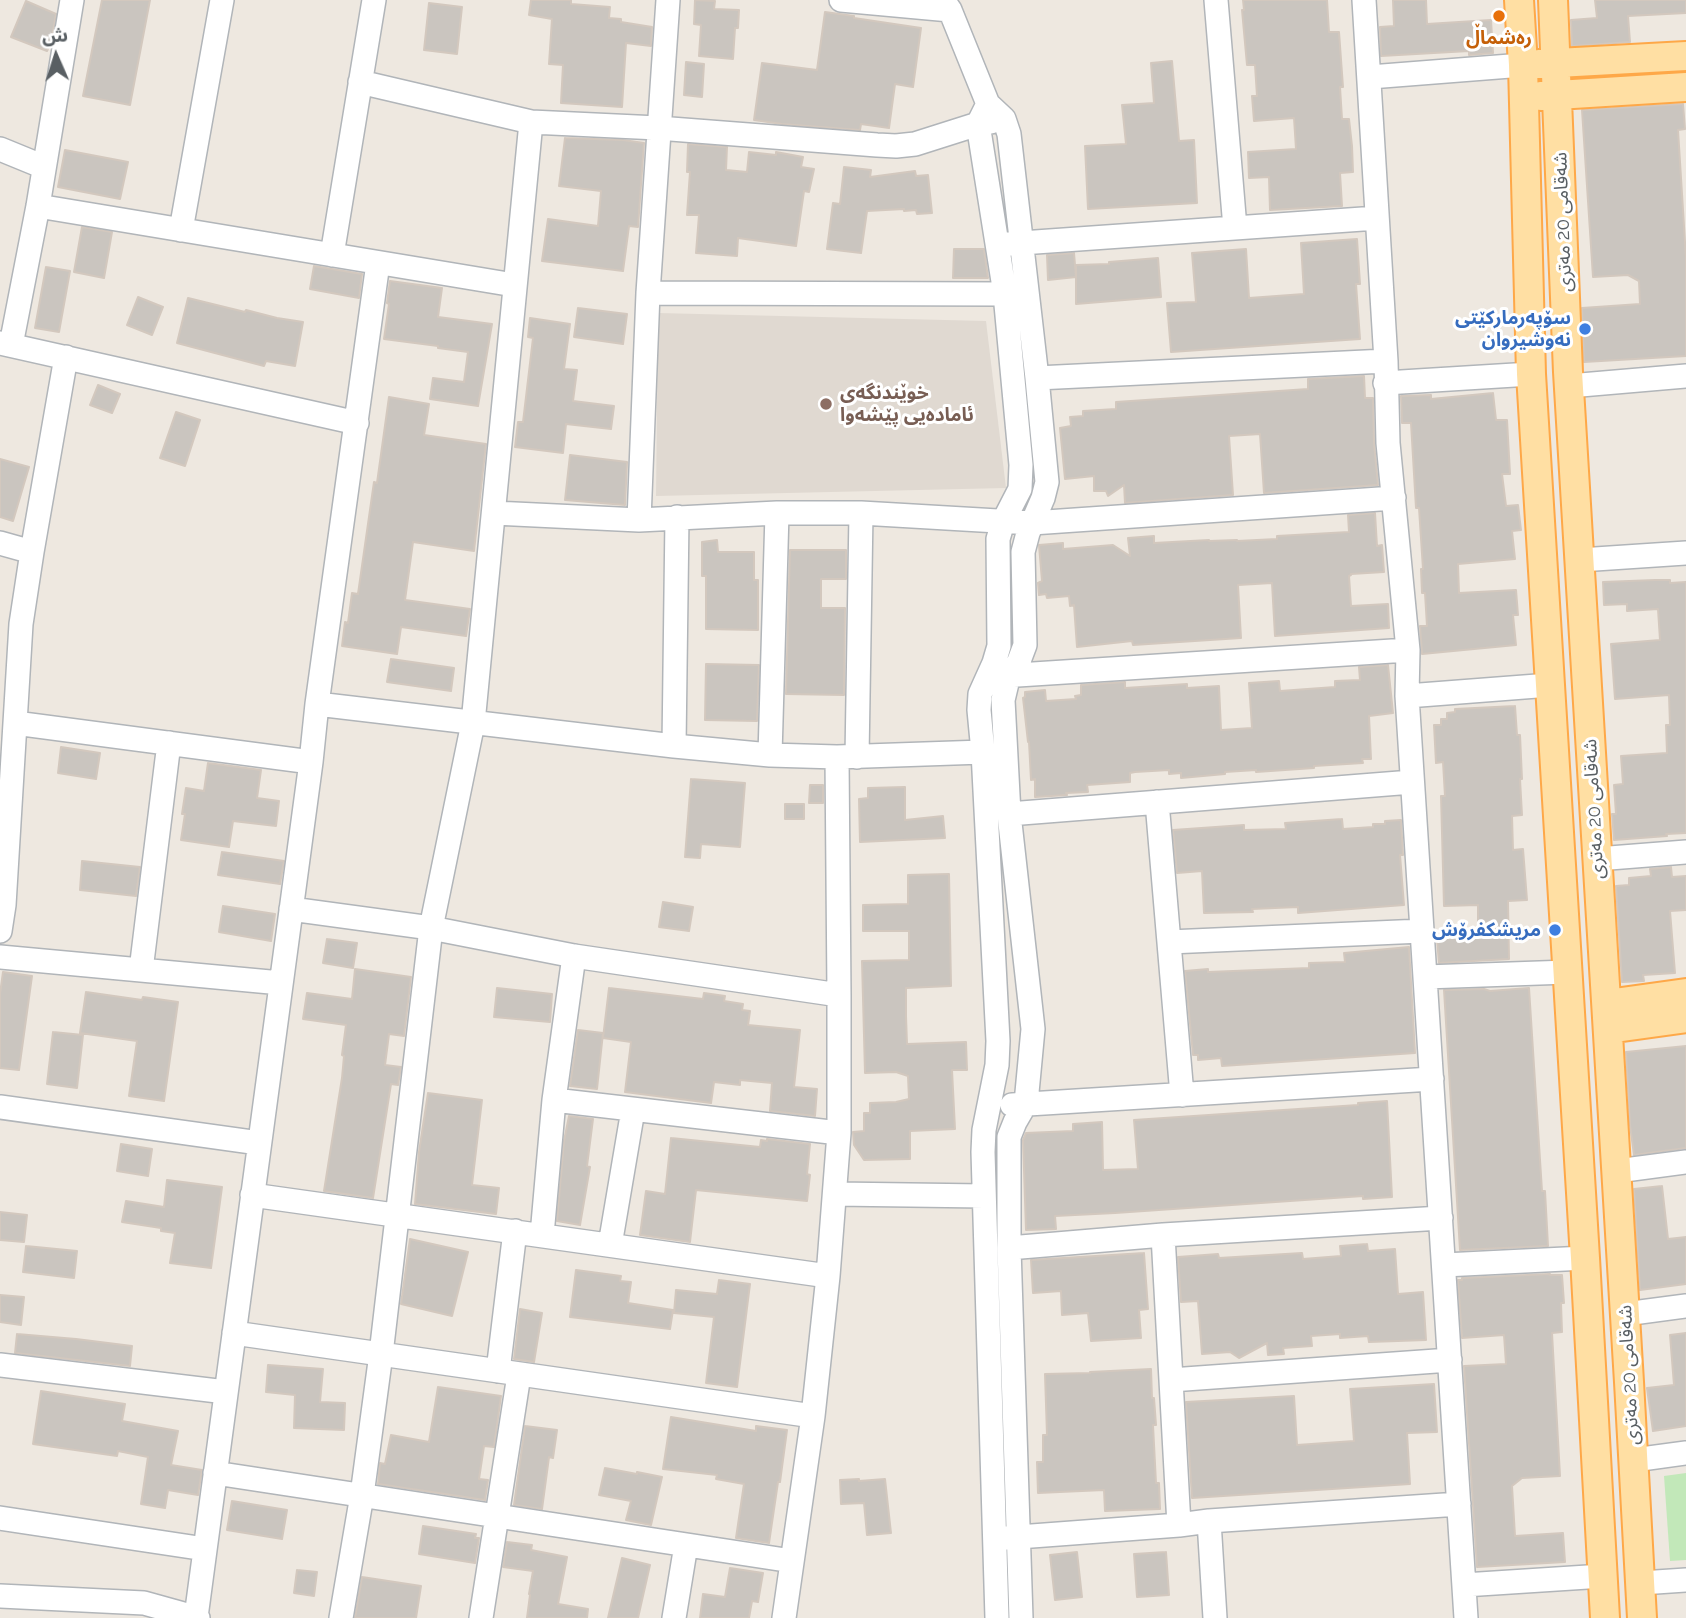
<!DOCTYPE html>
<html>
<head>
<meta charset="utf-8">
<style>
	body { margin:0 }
	#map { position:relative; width:1686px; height:1618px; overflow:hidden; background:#eee8e0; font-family:Raleway,"Noto Sans Arabic",sans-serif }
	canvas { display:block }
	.north { position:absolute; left:21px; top:21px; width:70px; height:70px; -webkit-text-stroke:5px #fff; paint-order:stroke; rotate:357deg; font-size:19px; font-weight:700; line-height:28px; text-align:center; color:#595f63 }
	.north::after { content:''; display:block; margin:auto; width:24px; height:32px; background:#595f63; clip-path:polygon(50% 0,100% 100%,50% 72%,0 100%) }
</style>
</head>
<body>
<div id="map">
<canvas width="1686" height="1618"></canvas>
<div class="north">ش</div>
</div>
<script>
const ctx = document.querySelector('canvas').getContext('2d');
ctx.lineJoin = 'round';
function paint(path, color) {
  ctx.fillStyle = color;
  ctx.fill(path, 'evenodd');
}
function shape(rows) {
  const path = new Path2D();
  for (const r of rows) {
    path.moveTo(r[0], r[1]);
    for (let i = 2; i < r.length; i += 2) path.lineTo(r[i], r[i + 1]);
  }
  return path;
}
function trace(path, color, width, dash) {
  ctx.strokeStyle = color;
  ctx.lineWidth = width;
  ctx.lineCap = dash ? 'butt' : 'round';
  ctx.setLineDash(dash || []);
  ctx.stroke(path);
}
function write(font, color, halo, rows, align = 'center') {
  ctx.font = font + ' Raleway,"Noto Sans Arabic",sans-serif';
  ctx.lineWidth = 6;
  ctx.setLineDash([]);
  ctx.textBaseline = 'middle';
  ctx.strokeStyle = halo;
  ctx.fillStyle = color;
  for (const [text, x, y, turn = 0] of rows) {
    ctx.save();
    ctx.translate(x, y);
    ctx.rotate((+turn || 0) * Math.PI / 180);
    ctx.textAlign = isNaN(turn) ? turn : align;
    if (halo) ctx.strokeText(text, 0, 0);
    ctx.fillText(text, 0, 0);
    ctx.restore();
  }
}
paint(shape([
	[658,313,986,321,1006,488,656,496]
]), '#e0d9d1');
paint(shape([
	[1686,1473,1686,1560,1670,1561,1664,1476]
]), '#c2e8b9');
const building = shape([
	[102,0,150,0,130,105,83,96,102,0],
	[531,0,571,0,571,4,610,7,609,18,621,19,621,22,652,27,651,46,626,43,622,107,561,103,563,65,549,64,552,19,529,15,531,0],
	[695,0,715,1,714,9,739,10,738,28,735,28,733,59,699,56,701,25,694,24,695,0],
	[1243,0,1327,0,1329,32,1339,32,1343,87,1340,87,1342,119,1349,119,1352,146,1353,172,1340,173,1342,206,1270,210,1269,177,1249,178,1248,152,1296,149,1294,118,1254,121,1252,96,1257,96,1255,65,1247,65,1242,10,1244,10,1243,0],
	[1393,0,1426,0,1427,24,1491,20,1493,53,1469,55,1469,51,1381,56,1380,27,1394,26,1393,0],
	[1595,0,1686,0,1686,13,1628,16,1630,42,1572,46,1571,20,1597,18,1595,0],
	[26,1,56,14,51,43,47,51,11,37,26,1],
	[429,3,462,7,457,54,424,50,429,3],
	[825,12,854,16,854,18,921,28,913,87,895,84,889,128,861,124,860,130,782,124,754,120,762,63,817,70,825,12],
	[1172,61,1179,141,1194,140,1197,203,1088,209,1085,146,1126,144,1122,105,1154,103,1151,63,1172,61],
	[686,62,704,64,702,97,684,95,686,62],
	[1683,104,1685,129,1678,130,1686,258,1686,356,1584,362,1582,308,1640,304,1639,281,1628,275,1593,277,1582,110,1683,104],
	[565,138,623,140,644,143,638,227,629,226,623,271,542,261,548,219,598,226,601,191,559,186,565,138],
	[688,144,727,147,726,170,747,172,749,152,776,155,776,152,803,157,801,167,814,169,809,192,804,191,796,246,738,238,737,256,696,253,699,215,687,215,690,172,687,172,688,144],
	[65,150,128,162,120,199,58,187,65,150],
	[844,167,871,170,870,177,915,171,916,176,928,175,932,213,917,214,916,210,904,211,904,209,867,211,861,253,827,249,833,203,840,204,844,167],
	[82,227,112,232,104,278,74,272,82,227],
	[1357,239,1360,284,1356,284,1360,339,1171,352,1167,303,1196,302,1192,253,1246,249,1249,298,1304,294,1301,243,1357,239],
	[954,249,984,249,988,278,953,278,954,249],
	[1074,253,1076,277,1048,280,1047,255,1074,253],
	[1158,258,1161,297,1076,304,1076,265,1109,264,1109,262,1158,258],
	[314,266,362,274,359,298,310,289,314,266],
	[46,267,70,271,59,332,35,328,46,267],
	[390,281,442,288,438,317,492,324,478,406,430,399,433,378,464,382,468,352,438,348,438,346,384,339,389,304,387,303,390,281],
	[138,297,163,307,152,335,127,325,138,297],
	[188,298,245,312,246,310,277,318,303,322,295,366,266,361,264,366,177,343,188,298],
	[578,308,627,314,623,344,574,337,578,308],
	[530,318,570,324,564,369,577,370,573,401,614,406,611,429,566,424,563,453,515,447,518,422,523,422,533,338,528,337,530,318],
	[1364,376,1365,398,1373,398,1374,443,1378,485,1264,493,1260,434,1229,436,1233,495,1125,503,1124,485,1108,496,1106,491,1094,491,1094,476,1065,479,1060,428,1071,426,1070,417,1083,416,1083,411,1116,409,1116,402,1308,389,1308,379,1364,376],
	[98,385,120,394,112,413,90,405,98,385],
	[1493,393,1496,420,1507,420,1510,474,1502,474,1506,506,1518,505,1521,530,1512,531,1515,559,1458,564,1459,593,1516,590,1518,615,1513,615,1516,645,1422,654,1420,626,1427,626,1425,593,1422,593,1421,569,1423,569,1419,508,1416,508,1411,423,1402,423,1401,396,1431,395,1431,399,1493,393],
	[389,397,429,404,424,435,486,444,474,551,413,542,405,600,470,609,466,636,401,627,397,654,342,646,345,622,348,623,352,593,358,594,374,482,377,483,389,397],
	[176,412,200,420,185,466,160,458,176,412],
	[570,455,627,462,625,505,565,500,570,455],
	[0,459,29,467,13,521,0,517,0,459],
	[1375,513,1377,546,1382,545,1384,572,1351,574,1351,575,1349,576,1351,606,1388,604,1389,628,1275,636,1272,583,1238,585,1241,638,1133,645,1132,641,1077,647,1074,605,1070,606,1069,596,1047,598,1046,594,1039,595,1038,583,1042,581,1039,545,1063,543,1063,549,1113,545,1130,556,1128,538,1154,536,1154,543,1209,540,1209,541,1237,540,1237,541,1277,539,1277,536,1349,532,1348,515,1375,513],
	[717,540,718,552,754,552,754,580,758,580,758,630,706,629,706,576,702,576,702,542,717,540],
	[790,550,846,550,846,579,821,579,821,608,845,608,844,695,786,694,790,550],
	[1655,580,1670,580,1670,583,1686,582,1686,833,1666,834,1667,836,1614,840,1612,814,1616,814,1614,785,1623,784,1621,756,1667,753,1666,725,1670,725,1669,695,1615,699,1611,644,1660,640,1658,609,1627,611,1627,604,1604,605,1603,582,1655,580],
	[391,659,454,668,451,691,387,682,391,659],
	[706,664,759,665,757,721,705,720,706,664],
	[1388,665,1393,713,1369,716,1371,759,1362,759,1363,763,1314,766,1314,768,1256,772,1256,770,1225,772,1225,774,1181,778,1181,773,1169,774,1169,770,1135,772,1130,773,1130,782,1087,785,1088,792,1066,793,1067,795,1035,797,1035,779,1031,780,1029,742,1028,742,1023,698,1025,697,1025,692,1045,690,1046,701,1076,699,1075,696,1081,695,1081,685,1125,682,1125,688,1187,684,1187,688,1219,686,1221,730,1252,728,1249,683,1279,681,1280,691,1335,687,1335,681,1360,680,1359,667,1388,665],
	[1515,706,1517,735,1520,735,1522,779,1520,779,1522,815,1512,816,1513,850,1523,849,1527,900,1508,901,1509,959,1439,963,1437,939,1478,937,1478,905,1444,906,1441,796,1445,796,1443,762,1436,763,1434,725,1441,725,1441,719,1447,719,1447,713,1455,712,1455,709,1515,706],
	[61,747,100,753,96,779,58,773,61,747],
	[208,763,261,770,257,798,279,801,276,826,233,821,229,847,181,840,185,814,182,814,186,788,204,791,208,763],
	[691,779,745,783,740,847,701,844,700,858,685,857,691,779],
	[810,785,823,785,823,803,809,803,810,785],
	[905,787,905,820,943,816,945,838,860,842,859,799,868,798,868,788,905,787],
	[785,804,804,804,804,819,785,819,785,804],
	[1342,819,1343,829,1373,827,1373,824,1385,824,1385,821,1401,820,1403,855,1400,855,1404,905,1298,913,1298,907,1252,909,1253,912,1204,913,1202,871,1177,873,1173,830,1244,825,1244,830,1286,829,1285,823,1342,819],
	[222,852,284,861,280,884,218,875,222,852],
	[82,861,140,867,136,896,80,890,82,861],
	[1671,867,1672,877,1686,876,1686,910,1670,911,1675,973,1643,975,1644,981,1622,982,1616,886,1629,885,1629,878,1651,876,1650,869,1671,867],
	[949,874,951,986,906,988,906,1016,907,1044,966,1042,967,1070,952,1070,955,1129,910,1131,910,1159,864,1160,854,1145,853,1132,864,1131,864,1113,870,1113,870,1103,896,1102,909,1099,908,1076,896,1072,865,1073,862,961,909,960,909,931,863,931,863,905,908,904,908,875,949,874],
	[663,902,693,907,689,931,659,927,663,902],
	[223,906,275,914,271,941,219,932,223,906],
	[327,939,357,943,353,968,323,963,327,939],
	[1409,947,1415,1053,1222,1066,1221,1058,1198,1060,1198,1055,1193,1055,1185,971,1208,969,1208,972,1309,968,1309,963,1345,962,1344,953,1409,947],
	[355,969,411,977,404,1036,389,1034,385,1065,401,1067,398,1085,391,1084,373,1198,324,1191,342,1078,344,1056,342,1055,346,1025,303,1019,307,993,352,999,355,969],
	[3,972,32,976,19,1070,0,1068,0,994,3,972],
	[497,988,552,994,550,1022,494,1017,497,988],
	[609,988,703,999,704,993,725,996,724,1001,743,1004,742,1010,750,1011,748,1025,800,1030,794,1087,817,1089,815,1116,770,1111,772,1083,740,1080,740,1085,714,1082,711,1103,625,1092,631,1042,603,1038,609,988],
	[1529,988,1542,1191,1545,1191,1548,1246,1460,1250,1444,990,1484,989,1490,991,1529,988],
	[86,992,142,1000,143,997,178,1002,164,1101,129,1096,137,1041,80,1033,86,992],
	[578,1030,603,1033,597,1089,570,1086,578,1030],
	[53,1032,83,1035,77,1088,47,1084,53,1032],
	[1686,1046,1686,1148,1634,1155,1630,1125,1626,1052,1686,1046],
	[428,1093,482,1100,472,1185,499,1188,496,1214,415,1204,419,1152,428,1093],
	[1387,1101,1392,1197,1363,1199,1363,1196,1115,1213,1055,1216,1056,1229,1026,1230,1023,1140,1026,1133,1073,1131,1073,1124,1102,1122,1103,1170,1138,1169,1134,1120,1358,1105,1358,1103,1387,1101],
	[569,1116,593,1119,587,1166,590,1167,580,1225,557,1221,564,1141,569,1116],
	[671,1138,760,1147,761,1140,767,1141,767,1139,810,1144,807,1174,810,1175,807,1201,696,1190,690,1242,640,1235,646,1191,665,1194,671,1138],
	[121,1144,152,1149,148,1176,117,1171,121,1144],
	[167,1180,222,1187,211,1268,170,1263,175,1233,161,1231,161,1228,122,1222,126,1201,164,1207,167,1180],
	[1662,1186,1668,1239,1686,1237,1686,1284,1640,1290,1634,1189,1662,1186],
	[0,1212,27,1215,24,1242,0,1240,0,1212],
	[410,1239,468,1252,452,1316,401,1304,410,1239],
	[1367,1244,1368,1251,1395,1249,1398,1294,1423,1292,1426,1340,1369,1342,1368,1336,1340,1338,1340,1334,1311,1336,1312,1346,1283,1348,1284,1354,1268,1355,1267,1343,1239,1358,1230,1352,1202,1354,1198,1301,1181,1302,1178,1257,1218,1254,1219,1258,1302,1253,1303,1259,1341,1256,1340,1246,1367,1244],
	[26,1246,77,1251,74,1278,23,1272,26,1246],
	[1144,1253,1148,1309,1139,1310,1141,1338,1091,1341,1088,1313,1062,1315,1061,1291,1033,1293,1031,1260,1144,1253],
	[576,1270,621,1276,620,1281,631,1282,628,1303,673,1310,670,1329,570,1317,576,1270],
	[1550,1274,1550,1275,1562,1275,1564,1303,1561,1303,1562,1332,1552,1333,1560,1476,1522,1478,1512,1486,1515,1536,1563,1533,1565,1562,1477,1567,1464,1366,1506,1364,1504,1335,1462,1338,1458,1280,1462,1280,1462,1278,1550,1274],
	[719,1280,750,1284,737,1387,706,1383,714,1317,674,1313,676,1290,717,1294,719,1280],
	[0,1295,24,1297,21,1325,0,1322,0,1295],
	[520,1309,542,1313,534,1362,514,1359,520,1309],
	[1686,1333,1686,1426,1653,1431,1647,1388,1674,1385,1670,1335,1686,1333],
	[17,1334,76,1339,132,1346,130,1366,15,1353,17,1334],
	[268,1365,323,1369,320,1402,345,1403,344,1430,294,1428,295,1395,266,1392,268,1365],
	[1151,1369,1152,1398,1154,1398,1156,1425,1153,1425,1156,1483,1159,1483,1160,1509,1105,1511,1104,1490,1038,1493,1037,1462,1043,1462,1043,1435,1047,1435,1045,1374,1090,1373,1090,1372,1151,1369],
	[1434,1384,1437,1432,1407,1433,1410,1484,1192,1498,1186,1402,1294,1396,1297,1445,1354,1441,1350,1389,1434,1384],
	[438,1387,501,1396,494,1447,484,1446,479,1479,488,1480,485,1500,378,1484,380,1463,385,1464,391,1435,429,1442,438,1387],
	[41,1391,125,1404,122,1421,178,1431,171,1465,202,1470,198,1495,168,1490,165,1508,141,1504,148,1457,118,1451,117,1456,33,1444,41,1391],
	[671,1417,756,1431,756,1426,787,1430,780,1482,778,1482,769,1543,736,1538,744,1484,716,1479,717,1475,663,1469,671,1417],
	[525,1426,557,1430,553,1458,549,1457,542,1509,514,1505,525,1426],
	[605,1468,637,1474,637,1472,662,1477,651,1525,626,1520,631,1501,599,1495,605,1468],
	[859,1479,859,1481,885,1479,891,1533,867,1535,864,1503,841,1504,840,1480,859,1479],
	[232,1501,287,1510,282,1539,227,1530,232,1501],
	[423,1526,476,1534,475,1538,479,1538,475,1563,419,1554,423,1526],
	[507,1542,532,1545,531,1550,567,1557,558,1604,588,1609,587,1618,527,1618,530,1595,529,1594,533,1571,503,1567,507,1542],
	[1077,1552,1082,1597,1055,1600,1050,1555,1077,1552],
	[1166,1552,1169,1595,1137,1597,1134,1554,1166,1552],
	[622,1558,650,1565,638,1618,608,1618,622,1558],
	[730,1568,763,1573,758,1602,752,1601,749,1618,700,1618,703,1594,725,1597,730,1568],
	[297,1570,317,1572,314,1596,294,1593,297,1570],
	[362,1577,421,1586,416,1618,355,1618,362,1577]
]);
paint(building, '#cac5bf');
trace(building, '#d3c8be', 2);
const minor = shape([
	[841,0,950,10],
	[943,0,950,10,988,104,1004,119,1009,134,1037,378,1047,482,1043,498,1028,533,1023,552,1025,645,1019,661,1007,683,1003,700,1009,814,1033,1029,1026,1103,1015,1122,1009,1137,1009,1248,1021,1618],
	[1216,0,1235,228],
	[1364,0,1386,361,1388,443,1408,650,1407,696,1466,1618],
	[1370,77,1523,65],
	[360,82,531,122,658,128,877,145,896,146,915,144,978,124,991,122],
	[988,104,978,124,1005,294,1021,465,1020,489,1003,522,998,539,999,646,994,663,980,694,979,710,983,752,998,1041,997,1065,984,1130,983,1152,997,1618],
	[0,149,44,167],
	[38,206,514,285],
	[181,230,222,0],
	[1007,244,1377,218],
	[332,255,374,0],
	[648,293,1005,294],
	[0,343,357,423],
	[11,345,38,206,72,0],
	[1037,378,1386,361],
	[1385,383,1531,374],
	[1569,386,1686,376],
	[494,513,639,520,777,513,861,513,1032,523,1394,498],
	[639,520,648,293,668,0],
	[0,543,32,552],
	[1580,560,1686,553],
	[1002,676,1408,650],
	[1407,696,1550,685],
	[317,704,674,746,770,755,837,757,983,752],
	[15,723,311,762],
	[674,746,677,517],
	[770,755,777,513],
	[857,757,861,513],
	[1157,802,1182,1095],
	[1009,814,1412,782],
	[1597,859,1686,852],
	[291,909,431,928,574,956,839,995],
	[0,931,4,905,21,624,32,552,66,357],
	[1169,942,1422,931],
	[0,957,281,983],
	[141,970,169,743],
	[1425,977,1568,972],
	[554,1100,839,1133],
	[1012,1105,1432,1079],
	[0,1107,259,1143],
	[1617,1171,1686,1162],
	[835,1194,984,1196],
	[252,1195,828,1276],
	[542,1235,554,1100,574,956],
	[1163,1235,1179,1525],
	[610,1245,633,1110],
	[1009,1248,1163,1235,1441,1218],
	[1444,1265,1585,1258],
	[1625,1314,1686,1306],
	[234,1333,813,1416],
	[0,1365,226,1392],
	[498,1371,515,1231],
	[1171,1380,1450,1360],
	[1634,1460,1686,1453],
	[215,1473,792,1561],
	[0,1518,205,1549],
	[1209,1521,1215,1618],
	[1005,1538,1179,1525,1209,1521,1459,1504],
	[1641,1583,1686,1580],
	[1464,1585,1603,1576],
	[0,1596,144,1603,198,1618],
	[196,1617,311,762,317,704,378,263],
	[341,1618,362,1495,381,1354,431,928,473,723,531,122],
	[481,1618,519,1375],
	[674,1618,686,1545],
	[784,1618,813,1416,828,1276,839,1133,839,995,837,757]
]);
const major = shape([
	[1519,0,1523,65,1531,374,1585,1258,1605,1618],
	[1553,0,1568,372,1629,1382,1642,1618],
	[1539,64,1686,56],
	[1541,96,1686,87],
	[1607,1004,1686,993],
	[1608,1029,1686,1018]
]);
trace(minor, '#b1b5b9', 26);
trace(major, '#fea848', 32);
trace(minor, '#fff', 23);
trace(major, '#ffdfa3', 28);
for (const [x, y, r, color] of [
	[1499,16,7,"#e8710a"],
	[1585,329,7,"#3f7fe0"],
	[826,404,7,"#8d6e63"],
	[1555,930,7,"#3f7fe0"]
]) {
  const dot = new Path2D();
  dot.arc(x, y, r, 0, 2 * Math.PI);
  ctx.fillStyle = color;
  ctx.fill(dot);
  trace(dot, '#fff', 2.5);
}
write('bold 19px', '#c56008', '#fff', [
	["رەشماڵ",1499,38]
]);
write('19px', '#595f63', '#fff', [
	["شەقامی 20 مەتری",1563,222,-92],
	["شەقامی 20 مەتری",1594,809,-93],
	["شەقامی 20 مەتری",1629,1375,-93]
]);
write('bold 19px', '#366cbe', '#fff', [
	["سۆپەرمارکێتی",1571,318],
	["نەوشیروان",1571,340],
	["مریشکفرۆش",1541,930]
], 'right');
write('bold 19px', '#785e54', '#fff', [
	["خوێندنگەی",840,393],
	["ئامادەیی پێشەوا",840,415]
], 'left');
</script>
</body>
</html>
